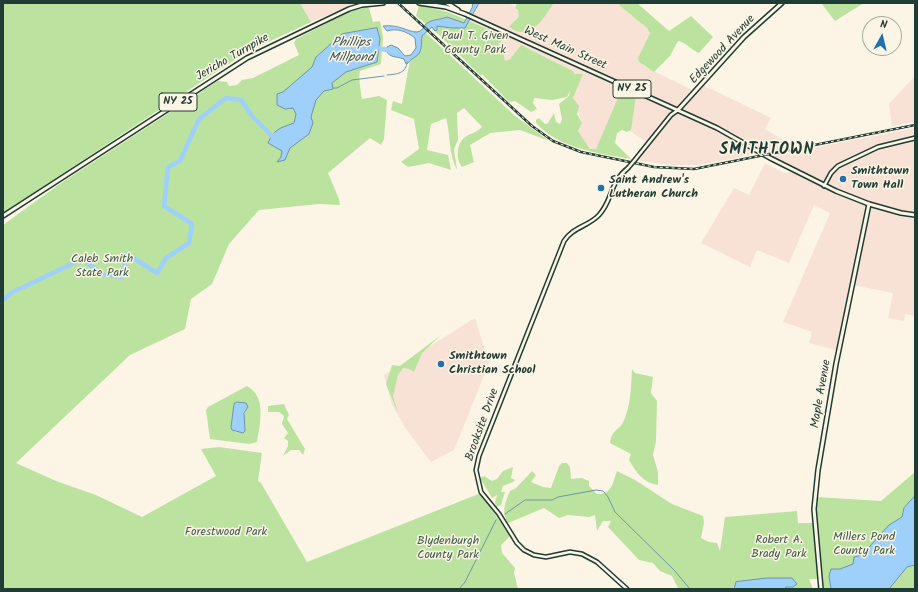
<!DOCTYPE html>
<style>
body{margin:0}
#map{position:relative;width:918px;height:592px;overflow:hidden;background:#fcf5e5;font-family:Kalam,sans-serif}
canvas{display:block}
.frame{position:absolute;inset:0;border:4px solid #1f3d34;pointer-events:none}
.north{position:absolute;left:862px;top:16px;width:40px;height:40px;box-sizing:border-box;background:#fcf5e5;border:1px solid #a4ab9e;border-radius:50%;rotate:8deg;font-size:11px;font-weight:700;line-height:16px;text-align:center;color:#1f3d34}
.north::after{content:'';display:block;margin:auto;width:14px;height:18px;background:#1f6fb2;clip-path:polygon(50% 0,100% 100%,50% 72%,0 100%)}
</style>
<div id="map">
<canvas width="918" height="592"></canvas>
<div class="frame"></div>
<div class="north">N</div>
</div>
<script>
const context = document.querySelector('canvas').getContext('2d');
context.lineJoin = 'round';
function paint(path, color) { context.fillStyle = color; context.fill(path, 'evenodd'); }
function stroke(path, color, width, dash) { context.strokeStyle = color; context.lineWidth = width; context.lineCap = dash ? 'butt' : 'round'; context.setLineDash(dash || []); context.stroke(path); }
function drawText(font, color, halo, rows, align = 'center') {
  context.font = font + ' Kalam,sans-serif'; context.lineWidth = 3; context.setLineDash([]); context.textBaseline = 'middle'; context.strokeStyle = halo; context.fillStyle = color; for (const [text, x, y, turn = 0] of rows) {
    context.save(); context.translate(x, y); context.rotate((+turn || 0) * Math.PI / 180); context.textAlign = isNaN(turn) ? turn : align; if (halo) context.strokeText(text, 0, 0); context.fillText(text, 0, 0); context.restore();
  }
}
paint(new Path2D(`
 M300,3H357L311,22Z
 M479,3H509L515,7L519,13V16L514,20L535,28L554,3H619V5L647,28L650,33L638,58L645,67L697,92L703,85L771,118L765,129L787,142L782,149L699,165H669L635,160L647,143L630,131L636,96L607,127L596,149H590L578,131L582,123L573,98L575,74L573,71L521,45L510,59L505,61L503,54L495,51L504,36L470,21Z
 M915,76V122L892,126L889,104Z
 M915,128V316L905,314L904,321L888,318L893,293L853,285L839,351L809,343L812,332L783,322L830,213L814,205L789,263L757,250L750,267L701,243L734,188L749,195L765,163L784,173H788L792,170L766,157Z
 M475,318L486,354L492,356L454,450L431,462L406,429L392,405L384,375Z`), '#f8e2d5');
paint(new Path2D(`
 M3,3H300L311,22L245,53L3,213Z
 M517,3H554C543,18 531,43 509,27L519,16L518,10L515,8Z
 M619,3H637L669,31L691,16L713,37L699,53C691,50 686,42 678,41L670,56L654,72L639,62L638,58L650,33L647,28L619,5Z
 M821,3H864L835,21Z
 M419,5L448,12L504,36L495,51L503,52L505,61L510,59L521,45L573,71L575,74H583L573,98L579,106L577,114L582,123L578,131L590,149H596L621,91L636,96L631,130L627,132L622,130L617,133L615,143L631,159C600,154 558,148 536,123V120L539,118L545,124L548,123L554,113L556,122L560,124L562,119L559,104L569,96L570,91L567,97L552,100L534,98L533,103L537,109L531,112L515,101L509,102L482,74L481,76L435,31L416,16Z
 M367,7L369,8L373,22L380,21L383,37L381,64L360,71C358,77 361,92 362,99L379,96L387,100L384,139L381,145L370,138L328,173L339,199L340,205L319,204L259,210L229,244L212,284L191,299L185,329L130,355L16,463L56,481L96,495L142,517L216,476L201,449L219,447L262,453L258,481L261,483L307,562L481,493L510,536L501,545L502,553L515,568L514,573L518,589H3V225L61,183L218,81L227,82L229,86L237,85L242,80L253,78L299,55L294,43L296,39L353,10Z
 M426,33L515,116L549,141L520,130L490,133L470,145L474,162L462,167C456,159 456,144 465,137C471,133 476,133 482,127L464,108L457,113L458,140L454,149L457,170C448,153 451,137 446,118L431,124L427,150L448,155L451,170L429,163L408,167L401,162L419,149L414,119L391,110L393,101L402,104L410,60C422,54 421,48 422,36Z
 M441,335L422,353L414,372L410,369L403,368L398,375L393,396L398,413L386,384L392,365L400,366Z
 M632,369L635,373L653,377L651,393L657,401L656,441L653,455L658,472V485C643,483 636,472 629,460L631,454L610,443C612,428 620,431 624,420C631,404 631,386 632,369Z
 M247,386C267,397 260,423 257,442L249,444L210,439L206,410L208,407ZM241,403L246,409L243,421L245,427L236,432L231,427L234,408Z
 M284,404L289,415L287,419L305,449L303,455L299,450H291L283,456L288,446V441L284,438L288,433L282,424L284,416L279,412H268V406Z
 M562,463H567L570,467L571,479L582,478L589,481V486L597,494C612,495 613,482 617,471L635,480L672,504L703,516L704,522L701,538L709,542L717,543L720,551L725,517L797,511L798,523H814L818,579H809L813,589H756L733,587L734,589H675L678,588L672,576L660,571L653,563L639,560L608,527L611,521H603L597,531L595,515L589,517L568,515L559,518L544,508L508,523C501,513 505,502 510,491L516,488L532,471L536,475L531,482L543,487L551,488L559,466Z
 M513,467L511,478L515,480L513,482L503,486L501,492H505L501,505L497,507L495,503L497,495L492,498L480,478L484,476L492,481L497,479L503,471Z
 M915,472V589H823L816,509L817,497L881,501Z`), '#bbe39f');
const water = new Path2D(`
 M473,3H479L465,28H452L437,26V30L435,31L432,27L422,36C421,43 423,53 415,57C412,59 410,60 408,63L406,64L404,59C396,56 385,58 387,47L391,45L398,48L405,56L411,55L416,48L415,38C406,31 397,28 387,31L383,26C399,24 408,32 417,32C423,31 423,27 426,24C432,19 440,20 447,17L464,23L472,8Z
 M377,28L380,39L377,62L346,72L332,83L333,89L324,91L316,100L311,117L313,123L309,134L290,148L285,160L277,162L281,157L282,151L268,143C274,129 280,128 294,123L296,114L293,108L285,109L277,105V94L283,92L312,67L316,57L342,34Z
 M237,402L246,403L248,407L244,413L245,431L243,433L232,430L231,427L234,404Z
 M915,496V565L907,567L889,589H831L829,576L831,569H840L853,564L854,557L862,555L889,525L902,517L904,508Z
 M767,578H792L797,584L793,587H786L784,589H734L736,582Z`);
paint(water, '#9fcffb');
stroke(water, '#6c95ab', 1);
stroke(new Path2D(`
 M387,75C397,74 406,74 407,62
 M333,88H337L352,80L384,76
 M505,514L525,500H552L558,497L596,490L603,491L608,497L615,512L674,570L690,589
 M459,589L465,582L496,520`), '#6c95ab', 1);
stroke(new Path2D(`
 M373,49L378,48L391,51
 M3,300L11,293L82,259L102,274L122,277L127,254L157,273L166,258L189,243L192,224L164,206L168,167L180,161L199,119L226,98L241,100L252,116L272,136L275,135`), '#9fcffb', 4.5);
const tertiary = new Path2D(`
 M634,161L671,115L678,110
 M824,186L831,173L838,166L878,147L915,138
 M627,589L597,562L582,554L570,552L546,557L534,555L524,550L517,543L499,514L481,492L476,470L479,456L564,241C573,227 589,226 599,215C613,200 609,183 628,168`);
const secondary = new Path2D(`
 M678,110L744,37L782,3
 M821,589L814,509L818,470L836,364L869,204`);
const primary = new Path2D(`
 M419,3L446,7L465,14L717,128L770,158L836,191L869,204L901,213L915,215
 M447,3L458,10
 M3,216L247,58L349,9L362,5L383,3`);
stroke(tertiary, '#1f3d34', 5.5);
stroke(secondary, '#1f3d34', 6);
stroke(primary, '#1f3d34', 6);
stroke(tertiary, '#fcf5e5', 2.5);
stroke(secondary, '#fcf5e5', 3);
stroke(primary, '#fcf5e5', 3);
const rail = new Path2D(`
 M398,3L532,126L553,141L581,152L654,167L694,169L915,125`);
stroke(rail, '#1f3d34', 2.5);
stroke(rail, '#fcf5e5', 1, [3]);
const tertiaryBridge = new Path2D(`
 M628,168L634,161`);
stroke(tertiaryBridge, '#1f3d34', 5.5, []);
stroke(tertiaryBridge, '#fcf5e5', 2.5);
for (const [x, y, r, color] of [
 [843,179,4,"#1f6fb2"],
 [601,188,4,"#1f6fb2"],
 [441,364,4,"#1f6fb2"]
]) { const dot = new Path2D(); dot.arc(x, y, r, 0, 2 * Math.PI); context.fillStyle = color; context.fill(dot); stroke(dot, '#fcf5e5', 1.5); }
for (const [x, y, w] of [
 [632,89,38],
 [178,102,38]
]) { const box = new Path2D(); box.roundRect(x - w / 2, y - 9, w, 18, 3); context.fillStyle = '#fcf5e5'; context.fill(box); stroke(box, '#1f3d34', 1); }
drawText('bold 11px', '#1f3d34', null, [
 ["NY 25",632,89],
 ["NY 25",178,102]
]);
drawText('12px', '#3e5e49', '#fcf5e5', [
 ["Paul T. Given",475,37],
 ["County Park",475,51],
 ["Caleb Smith",102,260],
 ["State Park",102,274],
 ["Forestwood Park",226,533],
 ["Millers Pond",864,538],
 ["County Park",864,552],
 ["Robert A.",779,541],
 ["Brady Park",779,555],
 ["Blydenburgh",448,542],
 ["County Park",448,556]
]);
drawText('12px', '#1f3d34', '#fcf5e5', [
 ["West Main Street",565,49,24],
 ["Edgewood Avenue",723,50,-47],
 ["Jericho Turnpike",233,58,-30],
 ["Maple Avenue",822,394,-80],
 ["Brooksite Drive",483,425,-70]
]);
drawText('bold 12px', '#1f3d34', '#fcf5e5', [
 ["Smithtown",851,172],
 ["Town Hall",851,186],
 ["Saint Andrew's",609,181],
 ["Lutheran Church",609,195],
 ["Smithtown",449,357],
 ["Christian School",449,371]
], 'left');
drawText('italic 13px', '#395a5c', '#fcf5e5', [
 ["Phillips",351,44],
 ["Millpond",351,59]
]);
context.letterSpacing = '1px';
drawText('bold 16px', '#1f3d34', '#fcf5e5', [
 ["SMITHTOWN",767,151]
]);
context.letterSpacing = '0px';
</script>
